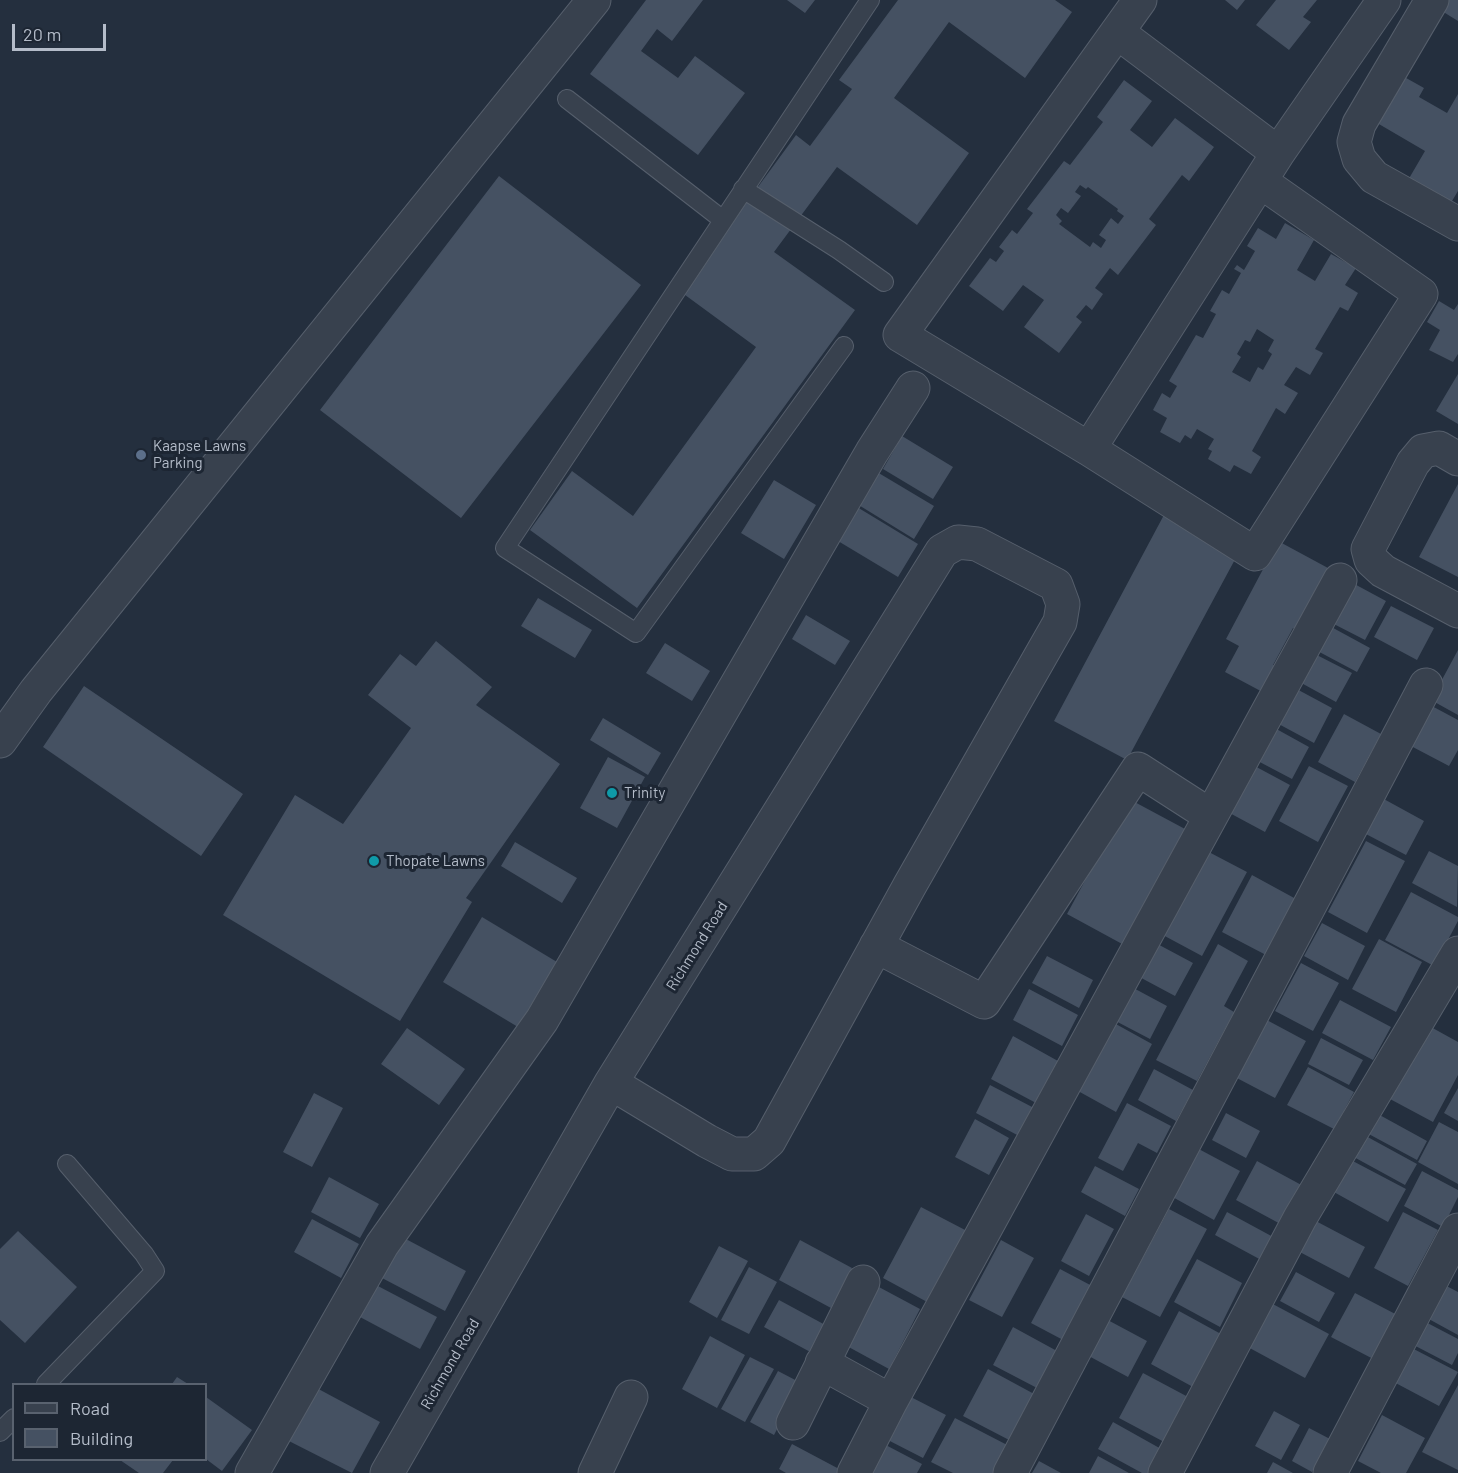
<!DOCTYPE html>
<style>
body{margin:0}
#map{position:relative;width:1458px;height:1473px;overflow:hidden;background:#242f3e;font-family:Barlow,sans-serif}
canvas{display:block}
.legend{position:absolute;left:12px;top:1383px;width:195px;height:78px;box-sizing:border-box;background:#1d2633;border:2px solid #59626f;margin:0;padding:8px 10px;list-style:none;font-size:18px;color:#b4bcc9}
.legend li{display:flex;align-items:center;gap:12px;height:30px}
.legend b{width:30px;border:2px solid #59626f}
.scale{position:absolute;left:12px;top:24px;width:94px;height:27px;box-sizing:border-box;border:3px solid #b4bcc9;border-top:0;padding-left:8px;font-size:18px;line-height:21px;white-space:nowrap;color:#b4bcc9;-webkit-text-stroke:4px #1d2633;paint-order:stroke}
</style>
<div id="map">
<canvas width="1458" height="1473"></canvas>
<ul class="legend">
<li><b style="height:8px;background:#38414e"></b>Road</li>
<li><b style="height:16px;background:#455162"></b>Building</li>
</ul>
<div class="scale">20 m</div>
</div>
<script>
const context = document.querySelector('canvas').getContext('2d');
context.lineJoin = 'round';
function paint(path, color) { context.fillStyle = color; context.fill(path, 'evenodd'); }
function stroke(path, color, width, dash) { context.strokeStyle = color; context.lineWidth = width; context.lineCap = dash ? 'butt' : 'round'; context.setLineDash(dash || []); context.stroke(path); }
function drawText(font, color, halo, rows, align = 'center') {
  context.font = font + ' Barlow,sans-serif'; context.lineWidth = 6; context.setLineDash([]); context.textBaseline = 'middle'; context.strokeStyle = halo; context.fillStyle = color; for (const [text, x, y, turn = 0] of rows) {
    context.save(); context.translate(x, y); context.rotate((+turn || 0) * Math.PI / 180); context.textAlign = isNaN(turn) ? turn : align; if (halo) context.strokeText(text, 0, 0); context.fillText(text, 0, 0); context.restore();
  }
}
paint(new Path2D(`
 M646,0H703L672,41L657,29L641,51L678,78L695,56L745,93L698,155L590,74Z
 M787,0H815L805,13Z
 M898,0H1055L1072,12L1025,78L949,22L894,98L969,153L917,225L837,167L774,252L855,310L637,608L530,530L572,471L633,516L756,347L681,292L796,135L810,146L852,89L839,80Z
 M1225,0H1245L1237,10Z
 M1276,0H1317L1303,17L1311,22L1289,50L1256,25Z
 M1442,0H1458V21L1437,8Z
 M1399,74L1424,88L1419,97L1447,113L1458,94V191L1446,211L1404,187L1425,151L1372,120Z
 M1124,80L1152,101L1130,130L1152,147L1175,118L1214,147L1189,181L1182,175L1149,219L1156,225L1118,275L1110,268L1095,288L1103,294L1092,310L1086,305L1076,317L1082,322L1059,353L1024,327L1044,300L1023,285L1003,311L969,286L990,258L996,262L1004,251L999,247L1012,230L1017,234L1033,213L1027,209L1064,161L1070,165L1103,122L1097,117ZM1080,185L1086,189L1088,187L1118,209L1117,211L1124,216L1118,224L1111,218L1099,235L1106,240L1101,248L1093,242L1090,247L1059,224L1062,221L1056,215L1061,208L1068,213L1081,196L1075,192Z
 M499,176L641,285L461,518L320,410Z
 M1285,223L1314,240L1297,270L1315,281L1331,254L1356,268L1345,285L1358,293L1348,311L1340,307L1315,349L1323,353L1310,375L1296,367L1284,385L1298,393L1285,414L1276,408L1252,451L1261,457L1251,474L1234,465L1230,472L1208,459L1212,451L1208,449L1214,439L1197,429L1191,439L1185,435L1180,443L1160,432L1167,418L1153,410L1162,393L1170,398L1177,386L1169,381L1196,335L1203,338L1216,314L1210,311L1222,290L1229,294L1241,273L1234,269L1237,265L1244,270L1255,251L1247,246L1258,228L1276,239ZM1257,329L1274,340L1268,351L1272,354L1263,370L1258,367L1250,382L1232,372L1241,357L1237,354L1245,340L1250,342Z
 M1439,301L1454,310L1458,304V354L1453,362L1429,350L1440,330L1427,322Z
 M1458,374V424L1436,411Z
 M902,436L953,467L933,499L883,469Z
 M877,472L934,506L914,539L857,504Z
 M774,480L816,505L784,559L741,533Z
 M1458,484V577L1419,557Z
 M857,507L918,544L898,577L838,541Z
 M1165,513L1239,552L1127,760L1054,721Z
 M1278,541L1328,568L1309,603L1302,632L1293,628L1273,665L1283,671L1270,696L1225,672L1239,646L1226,639Z
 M1347,580L1386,601L1365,640L1326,620Z
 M538,598L592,630L575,658L521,626Z
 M1391,606L1434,628L1417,660L1374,637Z
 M806,615L850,641L835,665L792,639Z
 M1324,623L1370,648L1357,672L1310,647Z
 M436,641L492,687L476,705L560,764L466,898L472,902L400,1021L223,915L295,795L343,824L411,728L368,695L400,654L416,666Z
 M665,643L710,671L692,701L646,673Z
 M1458,650V715L1431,700Z
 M1309,651L1352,673L1336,702L1294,679Z
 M84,686L243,794L201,856L43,747Z
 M1291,686L1332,708L1314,743L1273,721Z
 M1430,705L1458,720V750L1449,766L1409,745Z
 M1344,714L1381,734L1355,782L1318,762Z
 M603,718L661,753L648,775L590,740Z
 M1271,726L1309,747L1292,779L1254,759Z
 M608,757L645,777L617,828L580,808Z
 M1249,763L1290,785L1265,832L1224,810Z
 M1309,766L1348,786L1318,842L1279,821Z
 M1382,798L1424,821L1406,855L1364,833Z
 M1129,799L1185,829L1124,945L1067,914Z
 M1366,841L1405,861L1367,933L1328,912Z
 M515,842L577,878L562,903L501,866Z
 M1205,850L1247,872L1202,956L1161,934Z
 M1429,851L1458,866L1457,907L1412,883Z
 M1252,875L1296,899L1266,955L1222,932Z
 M1411,892L1458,917V921L1434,966L1385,940Z
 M482,917L557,962L518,1027L443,982Z
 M1322,923L1365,946L1348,980L1304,956Z
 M1379,939L1422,962L1396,1012L1352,989Z
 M1150,940L1193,963L1175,996L1132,973Z
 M1218,944L1248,961L1224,1006L1234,1012L1197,1081L1156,1060Z
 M1047,956L1093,980L1079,1008L1032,983Z
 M1301,963L1339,983L1313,1031L1275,1011Z
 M1126,984L1167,1006L1150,1039L1108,1017Z
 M1029,989L1078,1015L1062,1046L1013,1020Z
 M1340,1000L1391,1027L1373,1060L1322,1033Z
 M1263,1018L1306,1041L1275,1098L1233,1076Z
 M1114,1023L1152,1044L1116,1112L1078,1091Z
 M1429,1026L1458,1042V1075L1433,1122L1390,1099Z
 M407,1028L465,1069L439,1105L381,1064Z
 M1013,1036L1058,1061L1036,1103L991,1079Z
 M1321,1038L1363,1060L1349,1085L1308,1064Z
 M1308,1067L1354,1092L1334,1129L1287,1105Z
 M1154,1069L1193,1090L1176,1121L1138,1100Z
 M990,1085L1034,1108L1019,1136L976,1113Z
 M1458,1088V1121L1444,1113Z
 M314,1093L343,1108L312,1167L283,1152Z
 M1127,1103L1171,1126L1157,1153L1138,1143L1123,1171L1098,1158Z
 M1226,1113L1260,1131L1246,1158L1212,1140Z
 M1376,1113L1427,1141L1417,1160L1365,1132Z
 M975,1119L1009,1138L989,1175L955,1157Z
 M1439,1122L1458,1132V1184L1418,1162Z
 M1364,1135L1417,1164L1405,1185L1352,1156Z
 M1195,1147L1240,1171L1214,1220L1169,1195Z
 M1349,1159L1406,1189L1388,1222L1332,1191Z
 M1257,1161L1307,1188L1286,1227L1236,1200Z
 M1095,1166L1139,1189L1125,1216L1081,1192Z
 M1422,1171L1458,1190V1197L1443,1227L1404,1206Z
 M329,1177L379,1204L360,1238L311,1212Z
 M921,1207L967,1231L929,1303L883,1278Z
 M1169,1209L1207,1229L1160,1317L1122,1297Z
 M1227,1212L1275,1238L1263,1261L1215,1235Z
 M1403,1212L1438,1230L1408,1286L1374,1268Z
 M1086,1214L1114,1229L1089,1276L1061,1261Z
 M312,1219L359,1244L341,1278L294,1252Z
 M1312,1219L1365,1247L1349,1278L1296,1250Z
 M18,1231L77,1287L25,1343L0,1320V1249Z
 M404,1238L466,1271L445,1311L382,1278Z
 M800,1240L852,1268L831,1308L779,1280Z
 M1001,1240L1034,1258L1002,1317L969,1300Z
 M719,1246L748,1261L717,1318L689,1302Z
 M1197,1259L1242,1283L1220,1327L1174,1302Z
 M749,1267L777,1282L749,1334L721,1320Z
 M1060,1269L1094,1287L1065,1341L1031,1323Z
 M1296,1272L1335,1293L1319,1322L1280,1301Z
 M1433,1279L1458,1292V1335L1416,1312Z
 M376,1285L437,1317L420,1349L360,1317Z
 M877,1286L920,1309L889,1369L845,1345Z
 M1355,1293L1403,1318L1379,1362L1331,1337Z
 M779,1300L829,1327L814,1354L764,1327Z
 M1269,1302L1329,1334L1305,1378L1246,1346Z
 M1179,1311L1221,1334L1193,1387L1151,1364Z
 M1416,1317L1458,1339V1353L1452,1365L1404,1340Z
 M1104,1318L1147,1341L1128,1377L1085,1354Z
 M1013,1327L1057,1351L1037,1388L993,1365Z
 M710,1336L745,1355L717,1408L682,1389Z
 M1408,1346L1458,1372L1439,1406L1390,1380Z
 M750,1357L774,1369L745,1422L721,1409Z
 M988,1369L1036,1395L1011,1441L963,1416Z
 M778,1371L801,1383L774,1435L750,1422Z
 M1143,1373L1190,1398L1166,1443L1119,1418Z
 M177,1377L188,1384H172Z
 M311,1385L380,1422L352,1473L283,1438Z
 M1458,1385V1470L1422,1452Z
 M905,1394L946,1415L923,1458L882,1437Z
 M206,1397L252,1430L222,1471L206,1459Z
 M1274,1411L1300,1425L1281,1460L1255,1446Z
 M1382,1415L1425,1438L1406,1473H1381L1358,1461Z
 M955,1418L1013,1448L1000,1473H953L931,1462Z
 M1113,1422L1163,1450L1151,1473H1142L1098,1449Z
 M1309,1428L1330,1439L1312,1472L1292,1461Z
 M880,1442L922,1464L917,1473H864Z
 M792,1444L841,1470L840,1473H786L779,1469Z
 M1098,1456L1129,1473H1089Z
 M120,1460H173L163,1473H139Z
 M1039,1461L1061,1473H1032Z
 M1273,1462L1293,1473H1267Z`), '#455162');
const service = new Path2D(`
 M567,99L723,220
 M743,189L839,250L884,282
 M844,346L636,633L505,548L870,0
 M46,1384L155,1271L144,1254L67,1164
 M0,1432L14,1418`);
const minor = new Path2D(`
 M1140,0L900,335L1089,449L1278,153L1384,0
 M1432,0L1359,124L1354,142L1359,159L1374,177L1458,224
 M1117,32L1278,153
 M1089,449L1255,554L1421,294L1260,181
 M1458,459L1439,448L1423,451L1413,463L1368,549L1371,560L1383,571L1458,611
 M0,741L36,691L594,0
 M876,946L984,1002L1138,769L1211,816
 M822,1363L891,1401
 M793,1423L863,1282
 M252,1473L382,1245L542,1020L872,452L913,388
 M387,1473L611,1083L942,551L958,542L977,544L1056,585L1063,604L1060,622L910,885L769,1141L754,1154H732L707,1141L611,1083
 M595,1473L631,1397
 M854,1473L891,1401L1340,580
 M1010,1473L1426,685
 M1165,1473L1300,1218L1458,953
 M1330,1473L1458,1230`);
stroke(service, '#565f6c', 20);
stroke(minor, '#565f6c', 35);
stroke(service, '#38414e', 18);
stroke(minor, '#38414e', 33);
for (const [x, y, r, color] of [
 [141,455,6,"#5c6f8a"],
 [612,793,6,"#0f9aa8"],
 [374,861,6,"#0f9aa8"]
]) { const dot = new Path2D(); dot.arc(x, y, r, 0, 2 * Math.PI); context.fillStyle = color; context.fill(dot); stroke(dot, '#1d2633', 2); }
drawText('15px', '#b4bcc9', '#1d2633', [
 ["Kaapse Lawns",153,446],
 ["Parking",153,463],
 ["Trinity",624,793],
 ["Thopate Lawns",386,861]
], 'left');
drawText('15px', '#b4bcc9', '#1d2633', [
 ["Richmond Road",697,946,-58],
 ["Richmond Road",450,1364,-60]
]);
</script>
